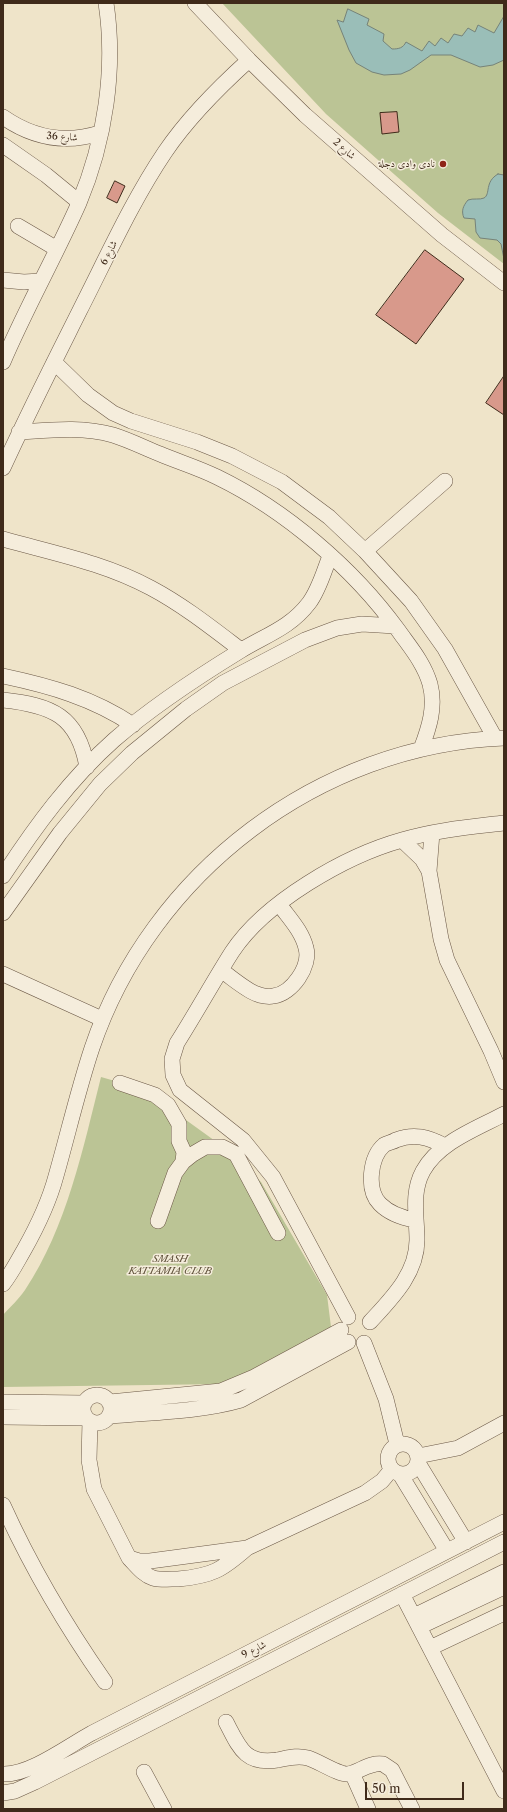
<!DOCTYPE html>
<meta charset="utf-8">
<style>
body{margin:0}
#map{position:relative;width:507px;height:1812px;overflow:hidden;background:#efe4c9;font-family:"Libre Caslon Text",serif}
canvas{display:block}
.frame{position:absolute;inset:0;border:4px solid #3f2a1a;pointer-events:none}
.scale{position:absolute;left:365px;top:1782px;width:99px;height:18px;box-sizing:border-box;border:2px solid #3f2a1a;border-top:0;padding-left:5px;font-size:12px;line-height:14px;white-space:nowrap;color:#3f2a1a;-webkit-text-stroke:3px #f5eddc;paint-order:stroke}
</style>
<div id="map">
<canvas width="507" height="1812"></canvas>
<div class="frame"></div>
<div class="scale">50 m</div>
</div>
<script>
const context = document.querySelector('canvas').getContext('2d');
context.lineJoin = 'round';
function paint(path, color) { context.fillStyle = color; context.fill(path, 'evenodd'); }
function stroke(path, color, width, dash) { context.strokeStyle = color; context.lineWidth = width; context.lineCap = dash ? 'butt' : 'round'; context.setLineDash(dash || []); context.stroke(path); }
function drawText(font, color, halo, rows, align = 'center') {
  context.font = font + ' "Libre Caslon Text",Amiri,serif'; context.lineWidth = 3; context.setLineDash([]); context.textBaseline = 'middle'; context.strokeStyle = halo; context.fillStyle = color; for (const [text, x, y, turn = 0] of rows) {
    context.save(); context.translate(x, y); context.rotate((+turn || 0) * Math.PI / 180); context.textAlign = isNaN(turn) ? turn : align; if (halo) context.strokeText(text, 0, 0); context.fillText(text, 0, 0); context.restore();
  }
}
paint(new Path2D(`
 M222,3H504V264L438,213L326,114Z
 M101,1077L167,1096L176,1110L186,1120L229,1151L261,1182L327,1295L331,1327L225,1384L3,1387V1315C10,1307 19,1299 25,1290C67,1227 83,1148 101,1077Z`), '#bbc495');
const water = new Path2D(`
 M348,9L369,19L367,25L384,34L383,41L392,49C399,49 403,48 406,42L422,51L429,41L435,46L441,38L448,43L454,34L462,36L468,28L475,32L478,25L494,33L504,16V60L493,65L480,67L451,55H431L410,70L401,74L384,75L372,72L356,63L349,50L337,20L343,22Z
 M498,174L504,175V259L501,244L497,240L480,238L476,232L475,219L464,218C461,211 463,206 468,200C473,198 480,200 484,198C491,194 484,182 498,174Z`);
paint(water, '#9abeb8');
stroke(water, '#768379', 1);
const building = new Path2D(`
 M397,112L399,132L382,134L380,113Z
 M115,181L125,186L117,203L107,198Z
 M425,250L464,279L416,344L376,315Z
 M504,376V415L486,403Z`);
paint(building, '#d8998b');
stroke(building, '#3f2a1a', 1);
const minor = new Path2D(`
 M195,3L249,60L305,115L442,235L504,283
 M3,117C33,138 65,144 100,133
 M3,145L46,175L79,202
 M18,226L57,249
 M3,280L24,282L41,281
 M3,362C26,308 55,257 79,203C105,141 116,69 106,3
 M54,362L88,395L113,413L131,421L197,442L232,456L282,482L329,517L365,551L411,601L445,649L495,738
 M19,432C50,430 82,426 113,435C129,440 145,448 160,454C179,462 199,468 217,477C285,510 353,568 398,630C410,647 424,663 430,684C436,707 429,728 421,749
 M3,468C27,415 54,362 80,310C107,257 132,201 165,152C188,118 218,88 249,60
 M3,539C53,553 105,563 151,588C183,605 212,628 241,650
 M365,551L445,481
 M3,676C50,686 93,698 133,725
 M3,700C52,705 78,716 87,767
 M432,833L429,871L441,939L447,960L491,1051L504,1082
 M402,840L422,859L429,871
 M3,876C35,827 70,779 114,740C153,706 196,678 240,651C266,635 290,628 309,603C319,590 324,571 330,556
 M3,913L60,833L100,784L132,753L186,709L223,683L305,640L337,628L362,624L395,626
 M222,971C231,977 247,991 257,994C261,996 269,997 273,996C292,994 311,966 306,948C302,931 289,918 279,904
 M3,974L102,1019
 M120,1083L155,1095L168,1105L179,1124V1141L184,1152L183,1162
 M415,1220C403,1218 389,1213 380,1204C366,1190 370,1157 384,1145C387,1143 393,1142 396,1140C414,1133 428,1137 445,1146
 M158,1221L175,1173L183,1162L193,1154L205,1147H222L236,1154L278,1233
 M3,1284C11,1274 17,1262 24,1250C37,1227 49,1202 56,1176C68,1134 78,1090 92,1048C151,873 319,745 504,738
 M348,1317L273,1177L243,1140L180,1090L173,1075L172,1059L177,1043C196,1013 213,982 232,952C265,902 345,856 402,840C435,830 470,827 504,823
 M370,1322C391,1299 417,1274 417,1240C417,1217 411,1193 423,1171C439,1142 476,1129 504,1114
 M364,1343L386,1399L397,1444
 M83 1409a14 14 0 1 1 28 0a14 14 0 1 1-28 0Z
 M3,1402L84,1403
 M110,1402L221,1391L252,1378L341,1330
 M110,1416C153,1412 199,1412 241,1400L348,1342
 M3,1417L86,1418
 M90,1421L89,1460L94,1489L129,1558L139,1561H150L247,1548L365,1493L382,1481L392,1469
 M388 1459a15 15 0 1 1 30 0a15 15 0 1 1-30 0Z
 M418,1456L458,1448L504,1423
 M418,1463L466,1542
 M400,1474L447,1551
 M3,1505C31,1567 66,1626 105,1682
 M129,1558C136,1565 143,1575 153,1578C160,1580 170,1579 178,1579C212,1576 222,1570 247,1548
 M402,1594L504,1791
 M414,1616L504,1572
 M419,1627L504,1587
 M430,1648L504,1613
 M226,1722C239,1747 245,1765 277,1760C288,1758 297,1755 308,1758C318,1761 339,1775 348,1774C360,1772 369,1762 383,1764L392,1770L412,1809
 M144,1772L164,1809
 M352,1773L368,1809
 M3,1774C30,1775 68,1746 92,1733L504,1522
 M3,1793L15,1791L35,1782L504,1542`);
stroke(minor, '#6b5846', 16);
stroke(minor, '#f5eddc', 15);
for (const [x, y, r, color] of [
 [443,164,4,"#8f2418"]
]) { const dot = new Path2D(); dot.arc(x, y, r, 0, 2 * Math.PI); context.fillStyle = color; context.fill(dot); stroke(dot, '#f5eddc', 1.5); }
drawText('10px', '#3f2a1a', '#f5eddc', [
 ["شارع 36",62,137,3],
 ["شارع 2",344,149,41],
 ["شارع 6",109,253,-63],
 ["شارع 9",254,1650,-27]
]);
drawText('10px', '#3f2a1a', '#f5eddc', [
 ["نادى وادى دجلة",435,164]
], 'right');
drawText('italic 10px', '#5e5039', '#f5eddc', [
 ["SMASH",170,1259],
 ["KATTAMIA CLUB",170,1271]
]);
</script>
